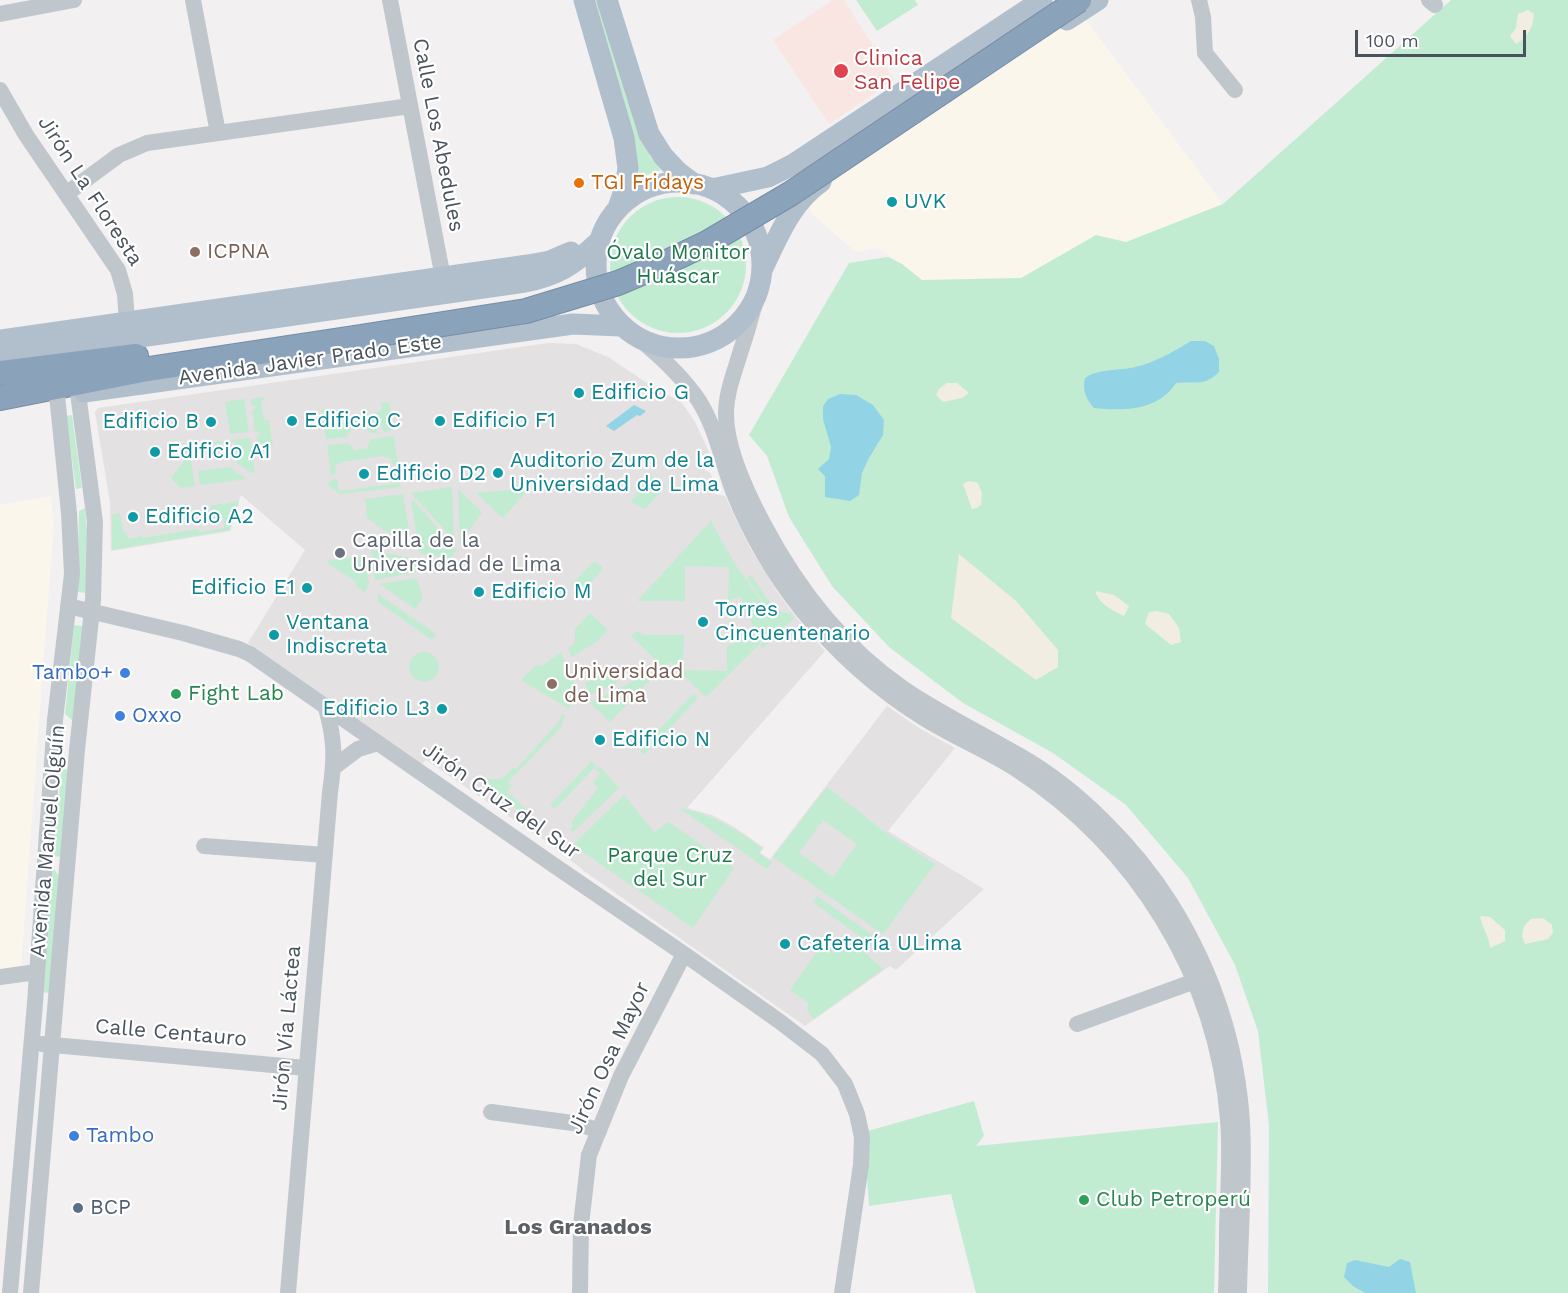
<!DOCTYPE html>
<meta charset="utf-8">
<style>
body{margin:0}
#map{position:relative;width:1568px;height:1293px;overflow:hidden;background:#f2f0f0;font-family:"Work Sans",sans-serif}
canvas{display:block}
.scale{position:absolute;left:1355px;top:30px;width:171px;height:27px;box-sizing:border-box;border:3px solid #49535c;border-top:0;padding-left:8px;font-size:18px;line-height:21px;white-space:nowrap;color:#49535c;-webkit-text-stroke:4px #fff;paint-order:stroke}
</style>
<div id="map">
<canvas width="1568" height="1293"></canvas>
<div class="scale">100 m</div>
</div>
<script>
const context = document.querySelector('canvas').getContext('2d');
context.lineJoin = 'round';
function paint(path, color) { context.fillStyle = color; context.fill(path, 'evenodd'); }
function stroke(path, color, width, dash) { context.strokeStyle = color; context.lineWidth = width; context.lineCap = dash ? 'butt' : 'round'; context.setLineDash(dash || []); context.stroke(path); }
function drawText(font, color, halo, rows, align = 'center') {
  context.font = font + ' "Work Sans",sans-serif'; context.lineWidth = 4.5; context.setLineDash([]); context.textBaseline = 'middle'; context.strokeStyle = halo; context.fillStyle = color; for (const [text, x, y, turn = 0] of rows) {
    context.save(); context.translate(x, y); context.rotate((+turn || 0) * Math.PI / 180); context.textAlign = isNaN(turn) ? turn : align; if (halo) context.strokeText(text, 0, 0); context.fillText(text, 0, 0); context.restore();
  }
}
paint(new Path2D(`
 M1082,15L1223,204L1126,242L1096,236L1021,278L922,280L902,264L877,248L856,252L812,214L805,202L811,193Z
 M50,496L54,520L20,982L0,985V505Z`), '#fbf6eb');
paint(new Path2D(`
 M548,343L576,344L608,357L647,383L682,403L695,422L709,452L701,461L705,470L710,473L713,479L712,486L715,494L725,496L749,546L778,593L796,617L825,651L687,808L712,815L733,826L764,848L760,853L770,859L887,706L919,728L955,748L888,831L984,889L896,970L890,966L805,1026L584,871L557,849L426,760L422,764L248,643L305,550L241,495L230,531L111,551L110,502L95,412L98,408Z`), '#e3e1e1');
paint(new Path2D(`
 M833,0H844L894,80L829,124L773,40Z`), '#f9e5e2');
paint(new Path2D(`
 M589,0H603L650,157L661,170L635,179Z
 M856,0H915L918,5L877,31Z
 M1451,0H1568V1293H1268L1269,1126L1258,1031L1235,965L1188,878L1126,805L1053,753L963,703L889,647L832,586L789,517L767,456L749,435L849,263L888,257L902,264L922,280L1021,278L1096,235L1126,242L1223,204Z
 M610 265a68 68 0 1 1 136 0a68 68 0 1 1-136 0Z
 M264,397L265,400L261,401L264,420H269L273,446L258,448L256,437L261,433L255,431L252,411L257,407L251,404V399Z
 M244,399L249,432L230,434L225,402Z
 M389,402L393,430L384,432L380,424L377,426V433H371L363,427L351,428L347,437L326,439L322,409L326,408L328,417H333L334,419L377,413V411L382,410L381,403Z
 M72,415L82,488L76,489L66,416Z
 M394,436L398,464L392,465L391,458H385L384,456L341,462L340,464L335,465L336,474L331,475L327,445L348,443L355,450L367,448L371,439Z
 M250,438L255,472L251,473L237,463L234,442L209,445L207,443Z
 M188,442L195,486L181,488L171,478L184,461Z
 M229,467L247,479L200,485L198,471Z
 M393,473L395,477L400,476L401,487L341,494L329,487L328,482L337,478L339,491L394,484Z
 M649,475L666,486L645,509L631,502Z
 M452,487L454,536L452,538L411,493Z
 M530,488L503,518L476,493Z
 M458,489L482,512L460,544Z
 M403,494L411,544L408,547L367,518L365,499Z
 M239,501L230,530L112,550V515L120,513L123,531L126,532L128,539L142,536V538L198,529L200,532L224,528L223,517L212,519L210,506Z
 M411,501H414L457,550L450,559L419,553Z
 M85,508L87,529V593L77,592L79,511Z
 M711,521L735,564L779,626L747,578L751,575L775,610L791,614L794,618L763,648L760,646L772,632L706,697L670,662L664,668L631,636L637,631L644,635H684L683,670L727,671V646L756,633L740,596L728,601L729,567L685,566V601H637Z
 M371,550L412,558L416,564V572L375,580Z
 M365,556L369,584L365,593L357,587L355,581L327,563L328,560Z
 M594,561L603,568L590,584L591,586L582,595L571,585Z
 M417,578L423,598L415,609L380,584Z
 M378,594L436,634L432,640L378,602Z
 M590,613L608,630L596,642L572,657L568,648L575,643V629Z
 M74,625L84,626L74,722L65,714Z
 M409 667a15 15 0 1 1 30 0a15 15 0 1 1-30 0Z
 M561,652L577,691L569,709L521,680L537,665L542,666Z
 M602,668L618,682L591,695L585,684Z
 M643,676L650,680L610,722L590,703Z
 M693,694L698,698L644,755L640,750Z
 M562,714L565,716L561,727L508,782L512,786L507,791L527,810L524,814L496,795L483,777C496,782 505,779 513,768L516,769L558,723Z
 M592,761L597,769L600,767L619,788L573,832L570,830L573,825L571,822L598,788L593,782L601,773L594,768L555,809L550,805Z
 M62,764L68,772L61,857L53,856Z
 M827,787L885,832L935,864L883,934L773,857ZM823,820L857,844L833,877L799,853Z
 M624,795L654,832L669,822L734,868L693,928L573,845Z
 M679,808C712,814 736,829 762,848L759,853L772,863L767,869Z
 M53,867L58,875L59,885L50,993L40,992Z
 M817,896L884,943L870,944L813,902Z
 M821,946L863,951L883,969L814,1019L807,1010L809,1003L790,990Z
 M974,1101L984,1136L976,1146L1218,1122L1214,1293H976L951,1194L869,1206L864,1132Z`), '#c2ecd2');
paint(new Path2D(`
 M1528,10L1534,14C1533,28 1528,37 1516,44L1510,36L1516,28L1518,14Z
 M947,383H957L969,393L962,398L943,402L936,395L939,389Z
 M969,481L978,483L982,493L981,505L977,508L972,509L963,484Z
 M959,554L1016,601L1058,650V667L1036,680L951,618Z
 M1095,591L1114,595L1129,606L1124,616C1112,610 1099,604 1095,591Z
 M1157,611L1169,614L1179,628L1181,642L1171,645L1145,624L1149,612Z
 M1480,916L1490,917L1505,930V941L1490,948C1489,935 1482,928 1480,916Z
 M1543,918L1552,925L1553,933L1548,939L1525,944L1522,936L1524,926L1531,919Z`), '#f2ede2');
paint(new Path2D(`
 M1191,341H1205L1214,346L1219,359V372C1204,387 1195,381 1176,383C1158,411 1124,411 1094,408C1086,399 1082,390 1085,378C1099,368 1119,371 1135,367C1156,362 1173,352 1191,341Z
 M840,394L856,395L873,405L884,420L883,435L869,458L862,473L859,495L850,501L825,497V476L818,469L829,459L831,447L823,419V406L828,399Z
 M634,405L646,411L640,416L637,415L614,431L606,426Z
 M1400,1259L1410,1262L1416,1293H1365L1353,1286L1344,1277L1347,1263L1355,1260L1389,1267Z`), '#92d4e6');
const highway = new Path2D(`
 M0,373L136,356
 M0,398L142,370L354,338`);
stroke(highway, '#768da6', 26);
stroke(new Path2D(`
 M193,0L218,133
 M390,0L443,278
 M1199,0L1203,17L1205,53L1235,90
 M1429,0L1435,5
 M0,14L74,0
 M0,90L26,135L118,270L125,294L127,322
 M66,194L119,155L147,143L410,106
 M758,291C753,311 748,330 741,350C735,371 726,392 726,414C726,449 747,493 763,523C797,588 843,647 904,689C941,714 981,733 1020,756C1078,789 1136,848 1171,904C1212,970 1237,1045 1242,1122C1245,1179 1240,1236 1239,1293
 M637,337C659,355 683,377 699,401C716,428 722,461 733,491C750,533 774,575 802,610C836,652 876,688 922,717C952,736 986,750 1016,769C1136,847 1217,976 1228,1120C1231,1155 1228,1191 1227,1227C1227,1249 1227,1271 1226,1293
 M68,606L183,633L239,649L250,654L555,866L684,954L779,1021L822,1054L845,1084L857,1114L862,1137L861,1165L842,1293
 M334,767L358,749L378,743
 M204,846L325,855
 M0,977L37,972
 M1077,1024L1195,981
 M42,1044L306,1068
 M491,1112L580,1124L599,1131
 M10,1293L35,1003L55,720L72,574L69,513L57,395
 M31,1293L77,750L93,600L95,522L78,393
 M288,1293L330,792C335,758 335,741 326,708
 M580,1293L581,1225L589,1155L621,1076L684,954`), '#bfc7cd', 16);
stroke(new Path2D(`
 M584,0L624,138L628,168L625,188L618,208
 M607,0L649,134L663,156L678,172L694,184
 M1067,20L1098,0
 M596 265a83 83 0 1 1 166 0a83 83 0 1 1-166 0Z
 M712,189L768,177L792,165L1042,0
 M762,270C777,239 791,202 821,182
 M0,340L528,265L550,261L571,252
 M0,357L525,282C557,276 574,265 598,242
 M84,392L573,324L621,326`), '#b1bfcc', 21);
stroke(highway, '#8ba2bb', 24);
const highwayBridge = new Path2D(`
 M354,338L526,311L618,283L663,264L707,243L790,194L1079,0`);
stroke(highwayBridge, '#768da6', 26, []);
stroke(highwayBridge, '#8ba2bb', 24);
for (const [x, y, r, color] of [
 [841,71,8,"#e0444e"],
 [579,183,6,"#e8710a"],
 [892,202,6,"#0f9aa8"],
 [195,252,6,"#8d6e63"],
 [579,393,6,"#0f9aa8"],
 [292,421,6,"#0f9aa8"],
 [440,421,6,"#0f9aa8"],
 [211,422,6,"#0f9aa8"],
 [155,452,6,"#0f9aa8"],
 [498,473,6,"#0f9aa8"],
 [364,474,6,"#0f9aa8"],
 [133,517,6,"#0f9aa8"],
 [340,553,6,"#6b7280"],
 [307,588,6,"#0f9aa8"],
 [479,592,6,"#0f9aa8"],
 [703,622,6,"#0f9aa8"],
 [274,635,6,"#0f9aa8"],
 [125,673,6,"#3f7fe0"],
 [552,684,6,"#8d6e63"],
 [176,694,6,"#2e9e5b"],
 [442,709,6,"#0f9aa8"],
 [120,716,6,"#3f7fe0"],
 [600,740,6,"#0f9aa8"],
 [785,944,6,"#0f9aa8"],
 [74,1136,6,"#3f7fe0"],
 [1084,1200,6,"#2e9e5b"],
 [78,1208,6,"#5c6f8a"]
]) { const dot = new Path2D(); dot.arc(x, y, r, 0, 2 * Math.PI); context.fillStyle = color; context.fill(dot); stroke(dot, '#fff', 2); }
drawText('21px', '#be3a42', '#fff', [
 ["Clinica",854,59],
 ["San Felipe",854,83]
], 'left');
drawText('21px', '#49535c', '#fff', [
 ["Calle Los Abedules",438,135,79],
 ["Jirón La Floresta",90,191,57],
 ["Avenida Javier Prado Este",310,360,-8],
 ["Jirón Cruz del Sur",501,801,35],
 ["Avenida Manuel Olguín",48,841,-85],
 ["Jirón Vía Láctea",287,1028,-85],
 ["Calle Centauro",171,1033,5],
 ["Jirón Osa Mayor",609,1058,-65]
]);
drawText('21px', '#c56008', '#fff', [
 ["TGI Fridays",591,183]
], 'left');
drawText('21px', '#0d838f', '#fff', [
 ["UVK",904,202],
 ["Edificio G",591,393],
 ["Edificio C",304,421],
 ["Edificio F1",452,421],
 ["Edificio B",199,422,"right"],
 ["Edificio A1",167,452],
 ["Auditorio Zum de la",510,461],
 ["Universidad de Lima",510,485],
 ["Edificio D2",376,474],
 ["Edificio A2",145,517],
 ["Edificio E1",295,588,"right"],
 ["Edificio M",491,592],
 ["Torres",715,610],
 ["Cincuentenario",715,634],
 ["Ventana",286,623],
 ["Indiscreta",286,647],
 ["Edificio L3",430,709,"right"],
 ["Edificio N",612,740],
 ["Cafetería ULima",797,944]
], 'left');
drawText('21px', '#785e54', '#fff', [
 ["ICPNA",207,252],
 ["Universidad",564,672],
 ["de Lima",564,696]
], 'left');
drawText('21px', '#1e794c', '#fff', [
 ["Óvalo Monitor",678,253],
 ["Huáscar",678,277],
 ["Parque Cruz",670,856],
 ["del Sur",670,880]
]);
drawText('21px', '#5b616d', '#fff', [
 ["Capilla de la",352,541],
 ["Universidad de Lima",352,565]
], 'left');
drawText('21px', '#366cbe', '#fff', [
 ["Tambo+",113,673,"right"],
 ["Oxxo",132,716],
 ["Tambo",86,1136]
], 'left');
drawText('21px', '#27864d', '#fff', [
 ["Fight Lab",188,694],
 ["Club Petroperú",1096,1200]
], 'left');
drawText('21px', '#4e5e75', '#fff', [
 ["BCP",90,1208]
], 'left');
drawText('bold 22px', '#5d6064', '#fff', [
 ["Los Granados",578,1228]
]);
</script>
